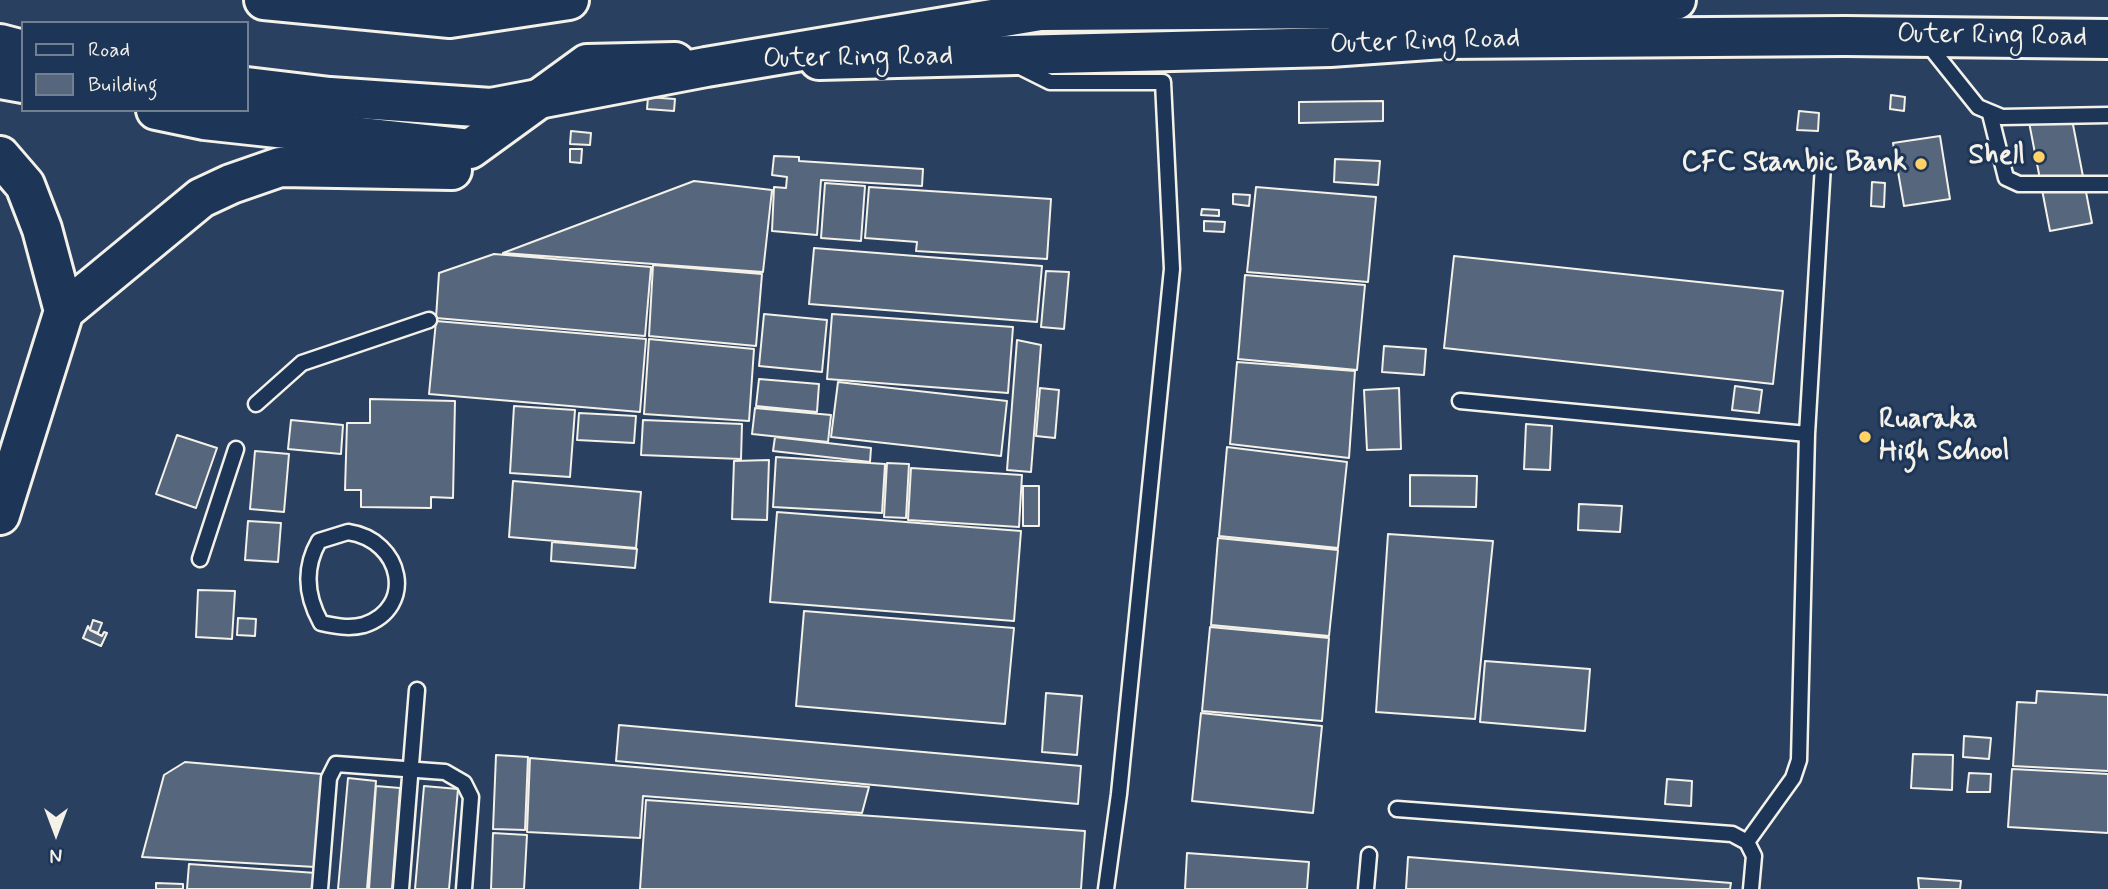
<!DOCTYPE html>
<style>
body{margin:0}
#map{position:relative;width:2108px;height:889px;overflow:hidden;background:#2a4060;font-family:Mynerve,sans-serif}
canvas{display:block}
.legend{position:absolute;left:21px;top:21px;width:228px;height:91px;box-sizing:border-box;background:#1d3557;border:2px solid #738091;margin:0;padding:9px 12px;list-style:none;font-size:21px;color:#f4f1e8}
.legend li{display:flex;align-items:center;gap:14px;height:35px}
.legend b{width:35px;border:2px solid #738091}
.north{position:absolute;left:21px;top:798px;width:70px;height:70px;-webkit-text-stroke:5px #1d3557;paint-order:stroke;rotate:180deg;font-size:19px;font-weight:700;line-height:28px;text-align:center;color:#f4f1e8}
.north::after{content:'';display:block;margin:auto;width:24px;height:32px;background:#f4f1e8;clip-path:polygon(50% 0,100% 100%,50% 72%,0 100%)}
</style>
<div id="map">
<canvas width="2108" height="889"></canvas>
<ul class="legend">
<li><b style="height:9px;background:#1d3557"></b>Road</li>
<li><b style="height:19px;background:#56677d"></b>Building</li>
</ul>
<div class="north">N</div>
</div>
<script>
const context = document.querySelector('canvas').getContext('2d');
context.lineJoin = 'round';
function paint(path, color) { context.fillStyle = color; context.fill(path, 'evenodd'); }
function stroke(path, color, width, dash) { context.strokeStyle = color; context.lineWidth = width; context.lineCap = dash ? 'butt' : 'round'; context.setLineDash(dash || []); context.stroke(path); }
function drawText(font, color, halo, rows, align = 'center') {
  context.font = font + ' Mynerve,sans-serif'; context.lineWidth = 6; context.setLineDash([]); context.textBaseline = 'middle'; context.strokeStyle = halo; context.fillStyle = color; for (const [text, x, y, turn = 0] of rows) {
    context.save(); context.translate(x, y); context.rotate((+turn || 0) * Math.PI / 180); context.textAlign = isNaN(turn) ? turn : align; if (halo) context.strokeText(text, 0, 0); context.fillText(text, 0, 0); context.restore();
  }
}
const building = new Path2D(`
 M1891,95L1905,97L1904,111L1890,109Z
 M648,97L675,99L674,111L647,109Z
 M1383,101V121L1299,123V102Z
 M2070,109L2092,223L2050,231L2028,117Z
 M1799,111L1819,113L1818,131L1797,130Z
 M571,131L591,133L590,145L570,144Z
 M1940,136L1950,199L1904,206L1893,143Z
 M570,149H582L581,163L570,162Z
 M774,156L799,157V161L923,169L922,186L821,180L817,235L772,231L774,187L786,188L787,177L772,175Z
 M1335,159L1380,161L1378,185L1334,182Z
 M694,181L772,190L763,272L503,253Z
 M1872,182L1885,183L1884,207L1871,206Z
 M825,183L865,186L861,241L821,238Z
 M869,187L1051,199L1047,259L916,251L917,242L865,238Z
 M1256,187L1376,197L1368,282L1247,272Z
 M1233,194L1250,195L1249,206L1233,204Z
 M1202,209L1219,210V216L1201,215Z
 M1204,221L1225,222L1224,232L1204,231Z
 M814,248L1042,266L1037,322L809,304Z
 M494,254L651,267L645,336L436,318L439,273Z
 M1454,256L1783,291L1773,384L1444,348Z
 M653,265L762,274L756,346L649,336Z
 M1046,271L1069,272L1064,329L1041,327Z
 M1245,275L1365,285L1357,370L1238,359Z
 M764,314L827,320L822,372L759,366Z
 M832,314L1013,327L1008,393L827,379Z
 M436,321L646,339L640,412L429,394Z
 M649,339L754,349L749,421L644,414Z
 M1017,340L1041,345L1031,472L1007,470Z
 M1384,346L1426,349L1424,375L1382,372Z
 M1237,362L1355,371L1349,458L1230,444Z
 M759,379L819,384L817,412L756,406Z
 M838,382L1007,401L1001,456L831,437Z
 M1735,386L1762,390L1759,413L1732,410Z
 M1040,388L1059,390L1055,438L1036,436Z
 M1399,388L1401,449L1367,450L1364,390Z
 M370,399L455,401L453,498L431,497V508L361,507V490H345L347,423H370Z
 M514,406L575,410L570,477L510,473Z
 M755,408L831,415L828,442L752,434Z
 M579,413L636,416L634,443L577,440Z
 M291,420L343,425L341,454L288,449Z
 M643,420L742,424L741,459L641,455Z
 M1526,424L1552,426L1550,470L1524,469Z
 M177,435L217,448L196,508L156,494Z
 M775,437L871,448L870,462L773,451Z
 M1227,447L1347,462L1338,548L1219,536Z
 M255,451L289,454L284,512L250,509Z
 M776,457L885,464L882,513L773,507Z
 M769,460L767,520L732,519L734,461Z
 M887,463L909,464L906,518L884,517Z
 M911,468L1022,475L1019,527L908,520Z
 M1410,475L1477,476L1476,507L1410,506Z
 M513,481L641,492L636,548L509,537Z
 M1023,486H1039V526H1023Z
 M1579,504L1622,506L1620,532L1578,530Z
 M777,512L1021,531L1014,621L770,602Z
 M248,521L281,523L278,562L245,560Z
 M1388,534L1493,541L1475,719L1376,712Z
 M1218,538L1338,550L1329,636L1211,625Z
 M552,542L637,549L635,568L551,561Z
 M198,590L235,591L232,639L196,637Z
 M804,611L1014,628L1005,724L796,706Z
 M238,618L256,619L255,636L237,635Z
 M93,620L102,623L98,633L90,630Z
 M88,626L90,630L102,636L104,632L107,633L101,646L83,638Z
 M1210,627L1329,638L1322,721L1202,711Z
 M1485,661L1590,669L1585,731L1480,722Z
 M2037,691L2108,695V771L2013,766L2017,702L2036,703Z
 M1046,693L1082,696L1077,755L1042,752Z
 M1201,713L1322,726L1313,813L1192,801Z
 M619,725L1081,766L1078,804L616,761Z
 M1964,736L1991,738L1989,759L1963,757Z
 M1913,754L1953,755L1952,790L1911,788Z
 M496,755L528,757L525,830L493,829Z
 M530,758L869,787L862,813L643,796L640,838L527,832Z
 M185,762L322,774L315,867L142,857L164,775Z
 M2012,769L2108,774V833L2008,827Z
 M1969,773L1991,774L1990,792H1967Z
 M348,778L376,781L367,889H338Z
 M1667,779L1692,781L1691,806L1665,804Z
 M376,786L400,788L392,889H369Z
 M424,786L458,789L449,889H415Z
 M646,800L1085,831L1081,889H640Z
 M493,833L527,835L524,889H491Z
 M1187,853L1309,862L1307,889H1185Z
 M1408,857L1731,883L1730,889H1406Z
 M189,864L316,873L315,889H187Z
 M1918,878L1961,881L1960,889H1919Z
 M156,883L183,884V889H156Z`);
paint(building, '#56677d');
stroke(building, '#f4f1e8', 2);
const lane = new Path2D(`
 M1926,42L1978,107L2002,117L2108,115
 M1018,66L1050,82H1163L1172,269L1119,794L1106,889
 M1990,114L2006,178L2019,184H2108
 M1460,401L1807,434
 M256,404L302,363L429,320
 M348,532C403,540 416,608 364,625C349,629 335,626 321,623C306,596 303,569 319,541Z
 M200,559L236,449
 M1397,809L1732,834L1747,842
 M320,889L329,778L336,764L445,772L464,783L471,797L464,889
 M401,889L417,690
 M1366,889L1369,855
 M1751,889L1754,856L1747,842L1793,778L1799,760L1807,434L1823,165`);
const secondary = new Path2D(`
 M819,60L1330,47L1443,39L1845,36L2108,39
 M0,79L23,83
 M156,110L204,120L470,149L587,64L675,62
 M0,156L25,185L42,229L64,311L0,515
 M64,311L201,198L231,184L280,167L452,170`);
const primary = new Path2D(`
 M264,0L450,18L569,0
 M0,44L23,50
 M247,87L330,97L491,108L706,67L1040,11L1352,9L1676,0`);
stroke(lane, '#f4f1e8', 19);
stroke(secondary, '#f4f1e8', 44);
stroke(primary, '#f4f1e8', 44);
stroke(lane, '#1d3557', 14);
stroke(secondary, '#1d3557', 38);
stroke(primary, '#1d3557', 38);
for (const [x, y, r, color] of [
 [2039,157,7,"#ffd166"],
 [1921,164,7,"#ffd166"],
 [1865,437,7,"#ffd166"]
]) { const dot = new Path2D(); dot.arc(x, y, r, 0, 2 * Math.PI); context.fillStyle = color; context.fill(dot); stroke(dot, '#1d3557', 2.5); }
drawText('28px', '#f4f1e8', '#1d3557', [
 ["Outer Ring Road",1992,37,1],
 ["Outer Ring Road",1425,43,-2],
 ["Outer Ring Road",858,59,-1]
]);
drawText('bold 28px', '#f4f1e8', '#1d3557', [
 ["Shell",2025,157],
 ["CFC Stanbic Bank",1907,164],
 ["Ruaraka",1879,421,"left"],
 ["High School",1879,453,"left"]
], 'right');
</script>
